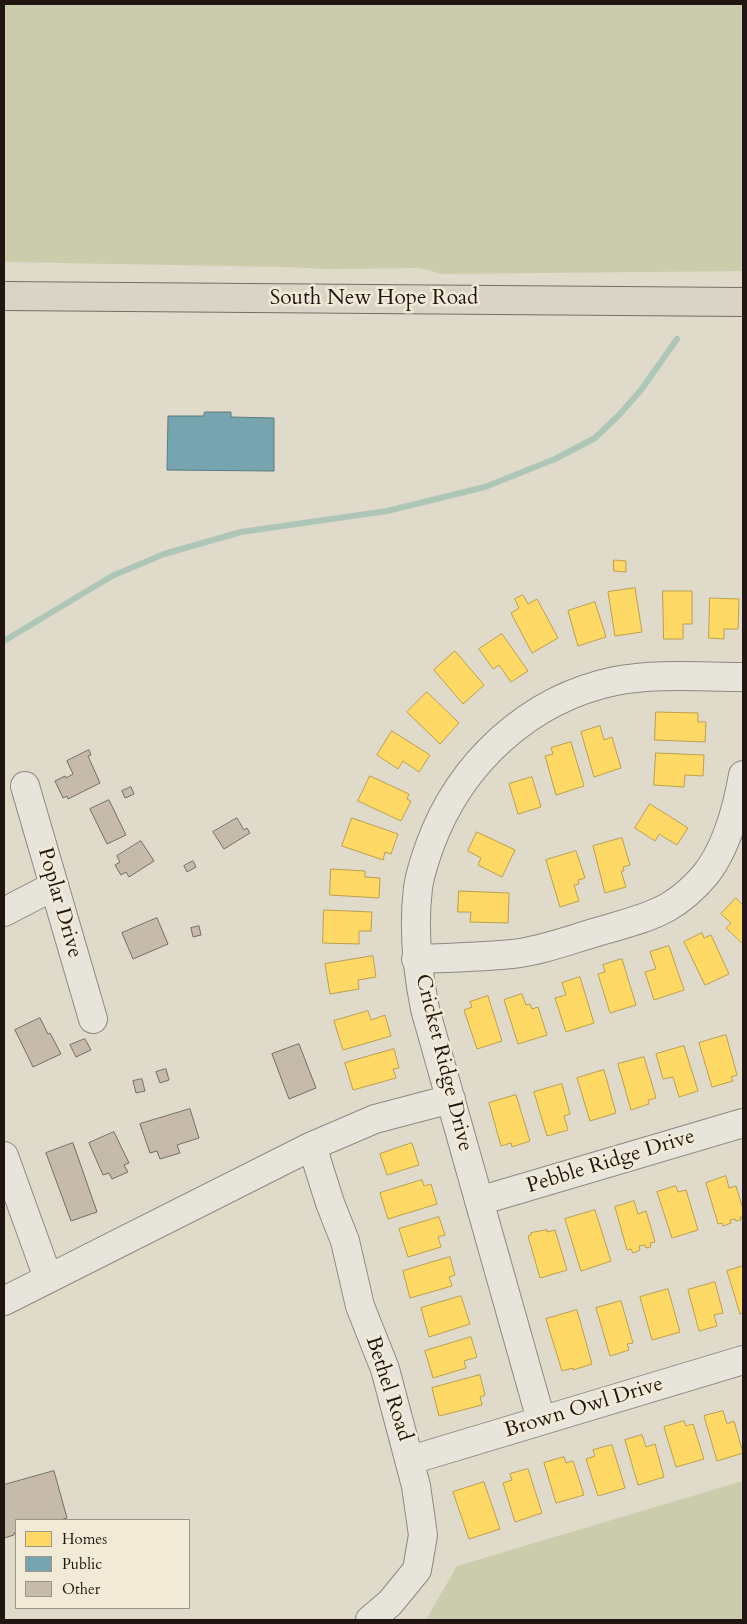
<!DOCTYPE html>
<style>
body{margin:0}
#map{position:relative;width:747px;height:1624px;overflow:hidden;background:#dfdaca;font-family:Cardo,serif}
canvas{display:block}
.frame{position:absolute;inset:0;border:5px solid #201510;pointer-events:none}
.legend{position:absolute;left:15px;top:1519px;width:175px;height:90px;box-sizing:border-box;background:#f0ead7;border:1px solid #9d9587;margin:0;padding:6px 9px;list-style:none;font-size:15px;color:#201510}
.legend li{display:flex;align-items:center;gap:10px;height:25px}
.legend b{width:25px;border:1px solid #9d9587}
</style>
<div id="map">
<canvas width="747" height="1624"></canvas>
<div class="frame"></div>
<ul class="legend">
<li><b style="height:14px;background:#ffd966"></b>Homes</li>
<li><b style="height:14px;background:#76a5af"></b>Public</li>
<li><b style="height:14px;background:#c6baab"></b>Other</li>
</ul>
</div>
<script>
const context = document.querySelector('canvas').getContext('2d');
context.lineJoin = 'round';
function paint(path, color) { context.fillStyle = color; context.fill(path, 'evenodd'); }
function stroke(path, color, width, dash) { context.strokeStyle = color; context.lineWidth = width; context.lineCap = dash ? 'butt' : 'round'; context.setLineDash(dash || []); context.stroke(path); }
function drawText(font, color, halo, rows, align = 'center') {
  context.font = font + ' Cardo,serif'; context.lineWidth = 5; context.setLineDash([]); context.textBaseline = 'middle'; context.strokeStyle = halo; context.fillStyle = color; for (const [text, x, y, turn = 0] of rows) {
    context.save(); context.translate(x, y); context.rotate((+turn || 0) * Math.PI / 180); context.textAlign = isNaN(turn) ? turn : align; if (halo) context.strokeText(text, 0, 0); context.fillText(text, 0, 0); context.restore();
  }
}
paint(new Path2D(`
 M4,4H743V271L442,274L420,268L328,269L285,267L4,262Z
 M743,1481V1620H426L457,1566Z`), '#caccab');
const homes = new Path2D(`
 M614,560L626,561V572L614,571Z
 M635,588L642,632L615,636L608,592Z
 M663,591H692V624H683V639H664Z
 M523,595L528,604L537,599L558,638L532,653L511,613L519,608L515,599Z
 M710,598L739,599L738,629H724V639L709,638Z
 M595,602L606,637L578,646L568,611Z
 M502,634L528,671L511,682L499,665L493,669L479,649Z
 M455,651L484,685L463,704L434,670Z
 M427,692L459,723L440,744L407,712Z
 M656,712L698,713V722H706L705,742L655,740Z
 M600,726L604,740L612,737L621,768L594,777L581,732Z
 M392,731L430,755L419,772L403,761L398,769L377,755Z
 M571,742L584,786L556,795L545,756L553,754L551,748Z
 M656,753L704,755L703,776L685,775L684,787L654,785Z
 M370,776L409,794L407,799L411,801L401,821L358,801Z
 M532,777L541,807L518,814L509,784Z
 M650,804L688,828L677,845L659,834L655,841L635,828Z
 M352,818L398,834L391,854L385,852L383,860L342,846Z
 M477,832L515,850L502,877L478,865L481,858L468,851Z
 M622,838L630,865L623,867L624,871H621L626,887L605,893L593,846Z
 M576,851L585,878L578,880L579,884L574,885L579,901L560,907L546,860Z
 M331,869L365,871V877L380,878L379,898L330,895Z
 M459,891L509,893L508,923L470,922L471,912H458Z
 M736,898L743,905V944L726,928L731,923L721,914Z
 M324,910L372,912L371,931H359V944L323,943Z
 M702,933L704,938L711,935L729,974L705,985L684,942Z
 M669,946L684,990L654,1000L645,972L656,969L650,952Z
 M373,956L376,977L358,980L359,989L330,994L325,964Z
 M622,959L636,1005L610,1013L598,974L605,972L603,965Z
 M580,977L594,1023L566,1032L555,998L566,995L562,983Z
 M522,994L526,1005L530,1004L532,1009L538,1007L547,1035L518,1044L504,1000Z
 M488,996L502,1041L477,1049L464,1010L472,1007L470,1002Z
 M368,1011L371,1020L385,1015L391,1036L343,1050L334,1021Z
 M726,1035L737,1075L731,1077L733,1081L712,1087L699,1043Z
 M684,1046L698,1091L679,1097L673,1077L663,1079L656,1054Z
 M394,1049L399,1068L393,1069L396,1078L353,1090L345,1063Z
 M644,1057L656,1098L648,1100L649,1104L631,1110L618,1064Z
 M604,1070L616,1113L590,1121L577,1078Z
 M562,1084L570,1114L564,1116L568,1130L547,1136L534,1092Z
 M516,1095L530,1141L512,1147L511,1143L501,1146L489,1103Z
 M412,1143L419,1165L387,1175L380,1154Z
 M726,1176L729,1188L736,1186L743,1209V1217H740L741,1220L736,1221L735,1219L730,1220L731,1223L723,1226L722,1223L718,1224L706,1183Z
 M422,1180L424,1186L431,1184L437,1204L388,1219L380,1193Z
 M676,1186L678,1192L686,1190L698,1230L672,1238L657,1192Z
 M634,1201L638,1214L646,1211L655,1242L650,1243L651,1247L646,1248L645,1245L639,1246L640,1250L633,1253L631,1249L627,1250L615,1207Z
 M595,1210L611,1261L581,1271L565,1219Z
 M439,1217L445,1235L438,1237L441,1247L408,1257L399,1229Z
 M547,1230V1232L555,1230L567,1270L540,1278L528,1236L531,1235V1233Z
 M450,1257L455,1275L449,1277L452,1286L410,1298L403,1271Z
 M743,1266V1313L740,1314L727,1271Z
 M715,1282L723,1313L714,1315L717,1326L699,1331L688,1290Z
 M668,1289L680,1332L652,1340L640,1297Z
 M461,1296L470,1324L429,1337L421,1308Z
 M621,1301L633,1343L627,1344L629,1350L610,1356L596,1308Z
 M577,1310L592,1364L573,1370V1368L562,1371L546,1319Z
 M471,1337L477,1357L464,1361L466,1368L433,1378L425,1351Z
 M480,1375L485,1395L480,1397L482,1405L439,1416L432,1388Z
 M723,1411L727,1424L734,1421L743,1453L717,1461L704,1416Z
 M684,1421L686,1426L693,1424L704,1459L676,1467L664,1427Z
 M642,1435L646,1447L655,1444L664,1477L638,1485L625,1440Z
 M612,1445L625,1488L598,1496L586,1459L595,1456L593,1450Z
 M564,1457L566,1463L573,1461L584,1495L556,1503L544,1463Z
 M528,1469L542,1513L515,1522L503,1483L512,1480L510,1474Z
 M484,1482L500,1529L469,1539L453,1492Z`);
paint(homes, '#ffd966');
stroke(homes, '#bc9e4c', 1);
const public = new Path2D(`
 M205,412H231V417L274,418V471L167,470L168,416H203Z`);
paint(public, '#76a5af');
stroke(public, '#5c7a7f', 1);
stroke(new Path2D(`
 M4,641L112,576L164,554L241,532L387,511L485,487L555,459L595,438L619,415L641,390L677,339`), '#adc6b7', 6);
const building = new Path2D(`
 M89,750L91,755L88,756L100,783L68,799L67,796L63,798L55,781L65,776L66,778L73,774L67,761Z
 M131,787L134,794L125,798L122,791Z
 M109,800L126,835L107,844L90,809Z
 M237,818L244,830L247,828L250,833L224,849L213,832Z
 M141,841L154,861L129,877L126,872L121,875L115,865L120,862L117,856Z
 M193,861L196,867L187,872L184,866Z
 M157,918L168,944L133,959L122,933Z
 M199,926L201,935L193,937L191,928Z
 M40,1018L48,1034L50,1033L61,1054L33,1067L15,1030Z
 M85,1039L91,1050L76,1057L70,1045Z
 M299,1044L316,1088L289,1099L272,1054Z
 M166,1069L169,1080L160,1083L156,1072Z
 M142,1079L145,1091L136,1093L133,1081Z
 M190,1109L199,1138L177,1145L180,1153L160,1159L157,1151L150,1153L140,1124Z
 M114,1132L129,1163L124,1165L128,1172L112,1179L109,1173L103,1175L89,1143Z
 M73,1143L97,1212L71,1221L46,1153Z
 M54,1471L67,1518L60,1520H16V1532L14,1533V1535L4,1538V1485Z`);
paint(building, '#c6baab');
stroke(building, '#736f66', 1);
const minor = new Path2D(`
 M25,786L93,1019
 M4,912L54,886
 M416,959C448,958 480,957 512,954C541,951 569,940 597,932C620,925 647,919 668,907C682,899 695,887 706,874C727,847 737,809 743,775
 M312,1146L330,1203L345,1241L360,1306L385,1369L416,1486L423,1535L417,1570L390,1603L370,1620
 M4,1156L48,1278
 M479,1201L743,1123
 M4,1301L312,1146L375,1119L451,1099
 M541,1420L425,1009C417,969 413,929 418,888C420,873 425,859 430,845C460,763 529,699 615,681C656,673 701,677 743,677
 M424,1456L743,1360`);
const major = new Path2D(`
 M4,296L743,302`);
stroke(minor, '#8e8980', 30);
stroke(major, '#736f66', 30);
stroke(minor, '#e7e4dc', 28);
stroke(major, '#dad4c7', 28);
drawText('21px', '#201510', '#f0ead7', [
 ["South New Hope Road",374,299],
 ["Poplar Drive",59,903,74],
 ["Cricket Ridge Drive",443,1063,76],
 ["Pebble Ridge Drive",611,1162,-17],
 ["Bethel Road",388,1389,72],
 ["Brown Owl Drive",584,1408,-17]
]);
</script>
